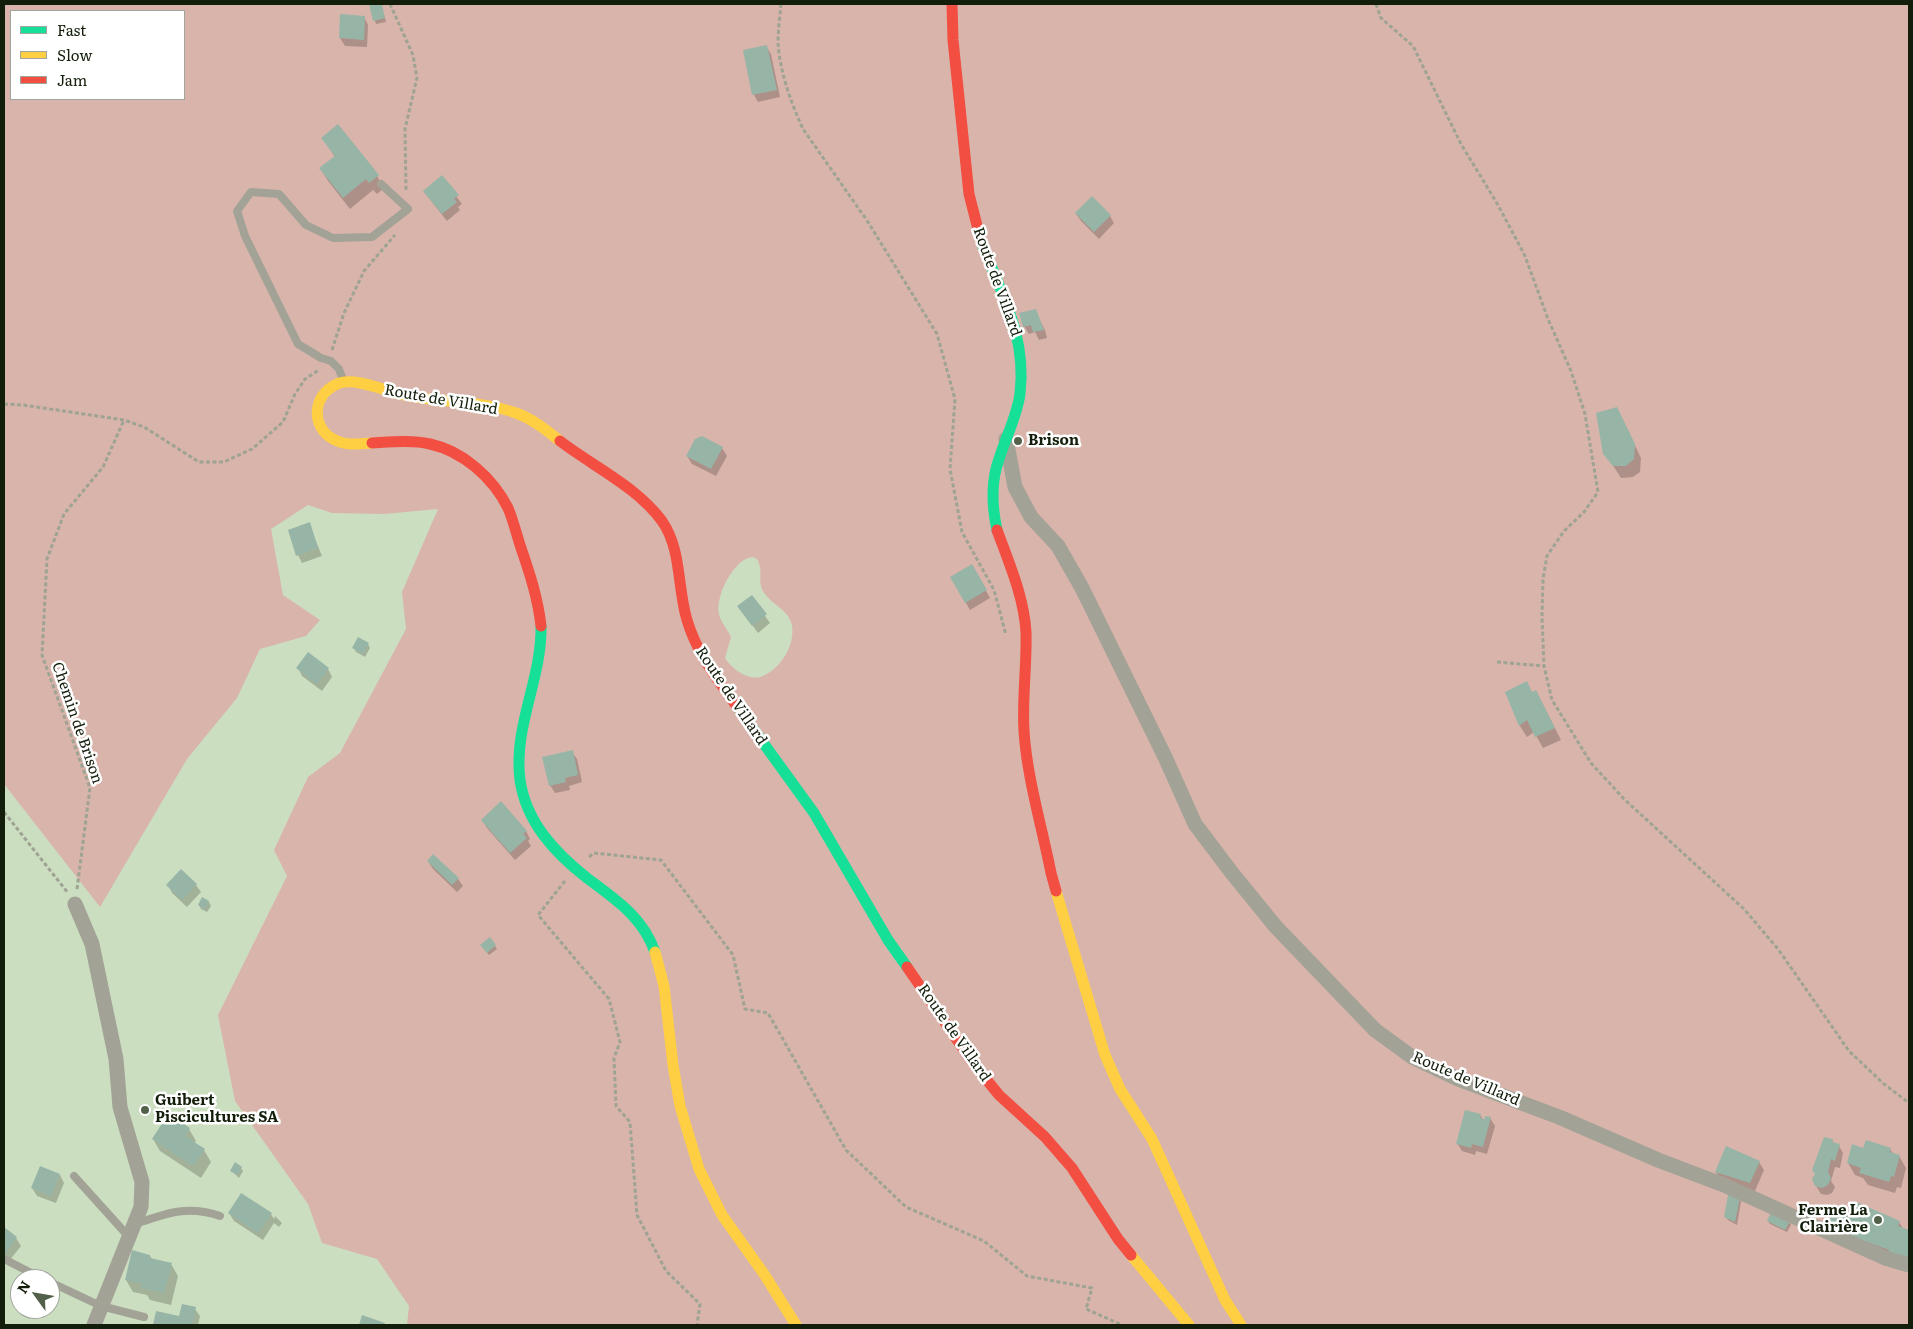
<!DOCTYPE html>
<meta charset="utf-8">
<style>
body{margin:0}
#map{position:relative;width:1913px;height:1329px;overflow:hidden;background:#ccdec0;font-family:Literata,serif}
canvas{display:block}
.frame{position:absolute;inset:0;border:5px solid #121e0a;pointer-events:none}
.legend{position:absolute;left:10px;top:10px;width:175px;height:90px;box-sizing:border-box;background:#fff;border:1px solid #a0a59d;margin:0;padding:6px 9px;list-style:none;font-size:15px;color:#121e0a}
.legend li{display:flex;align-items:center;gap:10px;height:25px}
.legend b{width:25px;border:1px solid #a0a59d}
.north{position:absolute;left:10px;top:1269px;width:50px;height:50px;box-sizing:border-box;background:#fff;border:1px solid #a0a59d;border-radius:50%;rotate:302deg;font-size:14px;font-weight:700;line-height:20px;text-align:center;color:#121e0a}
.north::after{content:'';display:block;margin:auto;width:18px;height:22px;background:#53614a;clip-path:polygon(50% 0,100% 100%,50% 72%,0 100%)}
</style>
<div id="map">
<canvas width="1913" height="1329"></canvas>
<div class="frame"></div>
<ul class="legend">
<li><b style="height:6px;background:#16e098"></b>Fast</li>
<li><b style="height:6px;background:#ffcf43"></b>Slow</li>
<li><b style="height:6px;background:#f24e42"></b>Jam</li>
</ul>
<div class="north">N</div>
</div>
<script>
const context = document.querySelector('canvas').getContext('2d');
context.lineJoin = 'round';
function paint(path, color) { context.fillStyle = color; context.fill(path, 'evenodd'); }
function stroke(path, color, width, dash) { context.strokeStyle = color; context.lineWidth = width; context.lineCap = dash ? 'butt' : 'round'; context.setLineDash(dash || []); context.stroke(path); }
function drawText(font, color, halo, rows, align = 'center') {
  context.font = font + ' Literata,serif'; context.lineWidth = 5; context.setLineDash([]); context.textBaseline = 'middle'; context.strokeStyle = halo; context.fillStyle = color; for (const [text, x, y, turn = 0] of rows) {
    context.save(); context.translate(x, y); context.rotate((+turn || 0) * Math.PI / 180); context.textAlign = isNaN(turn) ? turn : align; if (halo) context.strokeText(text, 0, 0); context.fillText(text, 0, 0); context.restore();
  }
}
paint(new Path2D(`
 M4,4H1909V1325H407L409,1306L377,1259L322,1243L308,1204L235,1101L218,1015L287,876L274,850L308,777L340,753L406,629L402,592L438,509L384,514L332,513L308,505L271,529L283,595L320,620L306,636L260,649L237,698L187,759L100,907L4,784ZM11,11H184V99H11ZM752,557L757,559C764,571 757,580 763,591C770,604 790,610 792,626C795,645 781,668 763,676C749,682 732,669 725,658L731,637C728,630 720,621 719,614C715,596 734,559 752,557Z`), '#d9b4ab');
paint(new Path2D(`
 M381,4L386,22L376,24L370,5Z
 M341,16L364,17L368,25L367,47L345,46L340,38Z
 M766,46L771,54L780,97L758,102L754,95Z
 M323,138L377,176L384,188L377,194L373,190L350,209L328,181L321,169L335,157Z
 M442,177L462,204L458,207L460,210L447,221L424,192Z
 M1076,214L1110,216L1114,223L1099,239L1081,221Z
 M1035,311L1045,330L1047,338L1039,340L1035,332L1029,334L1024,326Z
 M1617,408L1641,458L1640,472L1633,477L1621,478L1605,453Z
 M722,448L727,456L716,476L692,464L687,456Z
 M309,524L322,556L302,563L298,555Z
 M972,566L990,598L970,610L952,578Z
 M751,596L770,623L758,633L738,606Z
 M368,644L370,648L365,657L356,652L354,648Z
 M298,668L328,669L332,677L322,691L302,676Z
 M1536,691L1561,740L1543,748L1534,732L1527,737L1520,726L1507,693H1532Z
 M572,752L577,759L582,782L569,786L570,790L555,793L550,785Z
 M482,820L526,831L530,839L528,841L531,846L515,860L487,828Z
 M428,861L458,879L463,886L457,892L433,869Z
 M168,885H196L201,892L187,907L172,893Z
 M202,899L209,902L211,906L207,912L201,909L199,905Z
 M495,946L497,949L489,955L484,949Z
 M169,1115L189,1129L196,1141L194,1144L204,1150L211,1162L201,1178L160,1151L153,1139Z
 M1480,1115L1483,1120L1490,1118L1495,1126L1487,1154L1476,1151L1475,1155L1462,1151L1457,1143Z
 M1832,1140L1834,1144L1839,1146L1843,1153L1840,1168L1835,1167L1831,1181L1835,1187L1832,1193L1827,1195L1821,1194L1816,1186Z
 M1727,1148L1759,1162L1764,1170L1755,1191L1720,1180L1716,1172Z
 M1864,1149H1890L1894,1155L1899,1156L1906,1168L1901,1188L1897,1187L1895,1193L1868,1185L1863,1178L1855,1175L1848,1163Z
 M40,1167L60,1175L64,1183L56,1203L37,1196L32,1188Z
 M241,1168L243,1171L239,1178L232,1171Z
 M1739,1198L1741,1202L1737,1225L1728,1220L1726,1217Z
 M229,1213L271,1214L274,1219L275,1216L282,1223L279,1227L274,1223L263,1240L234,1221Z
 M1850,1213L1899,1222L1904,1230L1909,1232V1272L1835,1239Z
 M1768,1221L1789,1222L1791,1225L1787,1232L1770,1224Z
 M4,1229L16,1238L21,1246L9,1261L4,1257Z
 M150,1256L152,1259L171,1264L178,1276L171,1305L150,1300L147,1295L133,1292L126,1280Z
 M195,1309L200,1316L198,1325H154L157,1312L180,1317Z`), '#0003');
paint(new Path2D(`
 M369,4H382L385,18L373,21Z
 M340,14L365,16L364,40L339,38Z
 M767,45L777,90L752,95L743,50Z
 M338,124L379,175L369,183L366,179L343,198L319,168L335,156L321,138Z
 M442,175L459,195L454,199L457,202L442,214L423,191Z
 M1092,196L1111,215L1094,232L1075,213Z
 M1036,309L1044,330L1033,332L1031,325L1023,327L1019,313Z
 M1617,407L1635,444L1634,459L1626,466H1613L1603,454L1596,413Z
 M702,436L723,447L711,469L686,456L695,439Z
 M310,522L318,548L296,556L288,530Z
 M972,564L987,590L965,603L950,577Z
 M752,595L767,614L752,626L737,606Z
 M358,637L369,643L363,654L352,648Z
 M308,652L329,668L317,684L296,668Z
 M1527,681L1532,692L1536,690L1555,728L1535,737L1527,720L1519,726L1505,692Z
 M573,750L578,775L565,778L566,782L549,786L542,757Z
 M501,801L527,831L523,834L527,838L510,853L481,820Z
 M433,854L459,878L452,885L427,861Z
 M181,869L197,884L182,900L166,885Z
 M202,897L209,901L205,909L198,905Z
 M490,937L496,945L487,953L480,945Z
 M1465,1110L1481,1114L1480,1118L1485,1119V1116L1491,1117L1483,1147L1472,1144L1471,1148L1456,1144Z
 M168,1114L190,1128L185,1136L205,1149L193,1166L152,1139Z
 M1824,1137L1833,1139L1832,1142L1840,1144L1835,1161L1831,1159L1828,1172L1831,1178L1828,1185L1822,1188L1815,1186L1812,1179L1815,1174L1812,1170Z
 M1866,1140L1891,1148L1890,1152L1900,1155L1894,1177L1891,1176L1889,1182L1859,1173L1861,1168L1847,1163L1852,1144L1863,1148Z
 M1726,1146L1760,1161L1750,1183L1715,1172Z
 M235,1162L242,1167L237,1175L230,1171Z
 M40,1166L60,1174L51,1196L31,1188Z
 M241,1193L272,1213L258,1233L228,1213Z
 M1728,1195L1740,1197L1735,1222L1724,1217Z
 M1854,1201L1900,1221L1898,1226L1909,1230V1261L1887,1255L1889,1250L1826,1227L1836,1206L1849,1211Z
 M1771,1212L1790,1221L1785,1230L1767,1221Z
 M4,1227L17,1237L4,1256Z
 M132,1250L150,1255V1258L172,1263L164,1293L141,1288L142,1284L125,1280Z
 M182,1304L196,1307L192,1325H153L156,1311L179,1316Z
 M362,1315L385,1323L384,1325H359Z`), '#96b5a7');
stroke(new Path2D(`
 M390,4L413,55L417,78L405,129L406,191
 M781,4C780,16 778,30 778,43C780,72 791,103 803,129L868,222L937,334L955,399L950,469L962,532L994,590L1006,635
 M1376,4L1381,18L1413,46L1461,144L1498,205L1525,256L1548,319L1571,371L1585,414L1598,492L1584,512L1564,531L1547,556L1543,579L1542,617L1544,666L1552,700L1591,763L1624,799L1744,909L1778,949L1849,1051L1884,1084L1909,1103
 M332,350L344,313L364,271L395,235
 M4,404L23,405L124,420L144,427L199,462H224L252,449L283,422L295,394L305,379L319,370
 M1497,662L1544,666
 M4,812L68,893
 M589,857L594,853L661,860L733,955L745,1009L768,1013L846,1150L906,1207L984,1241L1027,1276L1092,1288L1086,1309L1122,1325
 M565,881L538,915L609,999L620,1042L614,1058L616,1106L630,1122L637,1215L666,1271L700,1304L697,1325
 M77,889L90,788L42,655L47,559L64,514L103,467L124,420`), '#9ea393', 3, [4, 2.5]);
stroke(new Path2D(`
 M343,380L339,369L331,361L321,358L298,344L245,236L237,211L251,192L279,194L306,225L333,238L372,237L408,209L381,184
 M74,1176L129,1237
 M135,1224C167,1213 187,1205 220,1216
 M4,1259L43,1279
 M50,1282L101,1306L144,1317`), '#a2a296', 8);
stroke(new Path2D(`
 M1006,439L1015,487L1031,517L1058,546L1082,588L1165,757L1195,824L1232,873L1276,927L1375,1030L1412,1057L1458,1079L1559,1117L1658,1160L1724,1185L1885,1258L1909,1265
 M75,904L92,944L116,1059L120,1107L142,1182L141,1207L94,1325`), '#a2a296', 15);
stroke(new Path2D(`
 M981,241C1001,294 1027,335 1020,394C1017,416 1006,437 999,459C991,481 992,507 997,530
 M541,626C542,679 513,727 520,780C526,822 555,853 587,878C615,899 643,917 655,952
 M738,708L814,813L888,940L907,967`), '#16e098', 11);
stroke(new Path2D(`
 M372,443C360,444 346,446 335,440C310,428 312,395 337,384C352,377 381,389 396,393C436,404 477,399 516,413C533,419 546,430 560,441
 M1056,891L1105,1055L1120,1089L1152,1139L1225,1300L1241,1325
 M655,952L664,986L673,1065L680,1106L699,1169L722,1215L764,1274L796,1325
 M1131,1255L1189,1325`), '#ffcf43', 11);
stroke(new Path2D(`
 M952,4L953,40L969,194L981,241
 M560,441C594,467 636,486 662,521C682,550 677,587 687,620C697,654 718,680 738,708
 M372,443C391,442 411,440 430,444C463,451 493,478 508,508C513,520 516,532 520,545C529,571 538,598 541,626
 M997,530C1009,563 1024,597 1026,632C1027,665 1022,698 1024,731C1027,778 1042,827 1051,873L1056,891
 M907,967L973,1063L999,1095L1045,1137L1072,1168L1118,1239L1131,1255`), '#f24e42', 11);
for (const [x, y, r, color] of [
 [1018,441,5,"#53614a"],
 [145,1110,5,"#53614a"],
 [1878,1220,5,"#53614a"]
]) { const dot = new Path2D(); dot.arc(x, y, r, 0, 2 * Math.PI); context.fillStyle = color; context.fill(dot); stroke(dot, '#fff', 2); }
drawText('15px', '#121e0a', '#fff', [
 ["Route de Villard",997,282,70],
 ["Route de Villard",441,400,10],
 ["Route de Villard",731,696,56],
 ["Chemin de Brison",77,723,71],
 ["Route de Villard",954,1033,55],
 ["Route de Villard",1466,1079,23]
]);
drawText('bold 15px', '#121e0a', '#fff', [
 ["Brison",1028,441],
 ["Guibert",155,1101],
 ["Piscicultures SA",155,1118],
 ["Ferme La",1868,1211,"right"],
 ["Clairière",1868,1228,"right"]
], 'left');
</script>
